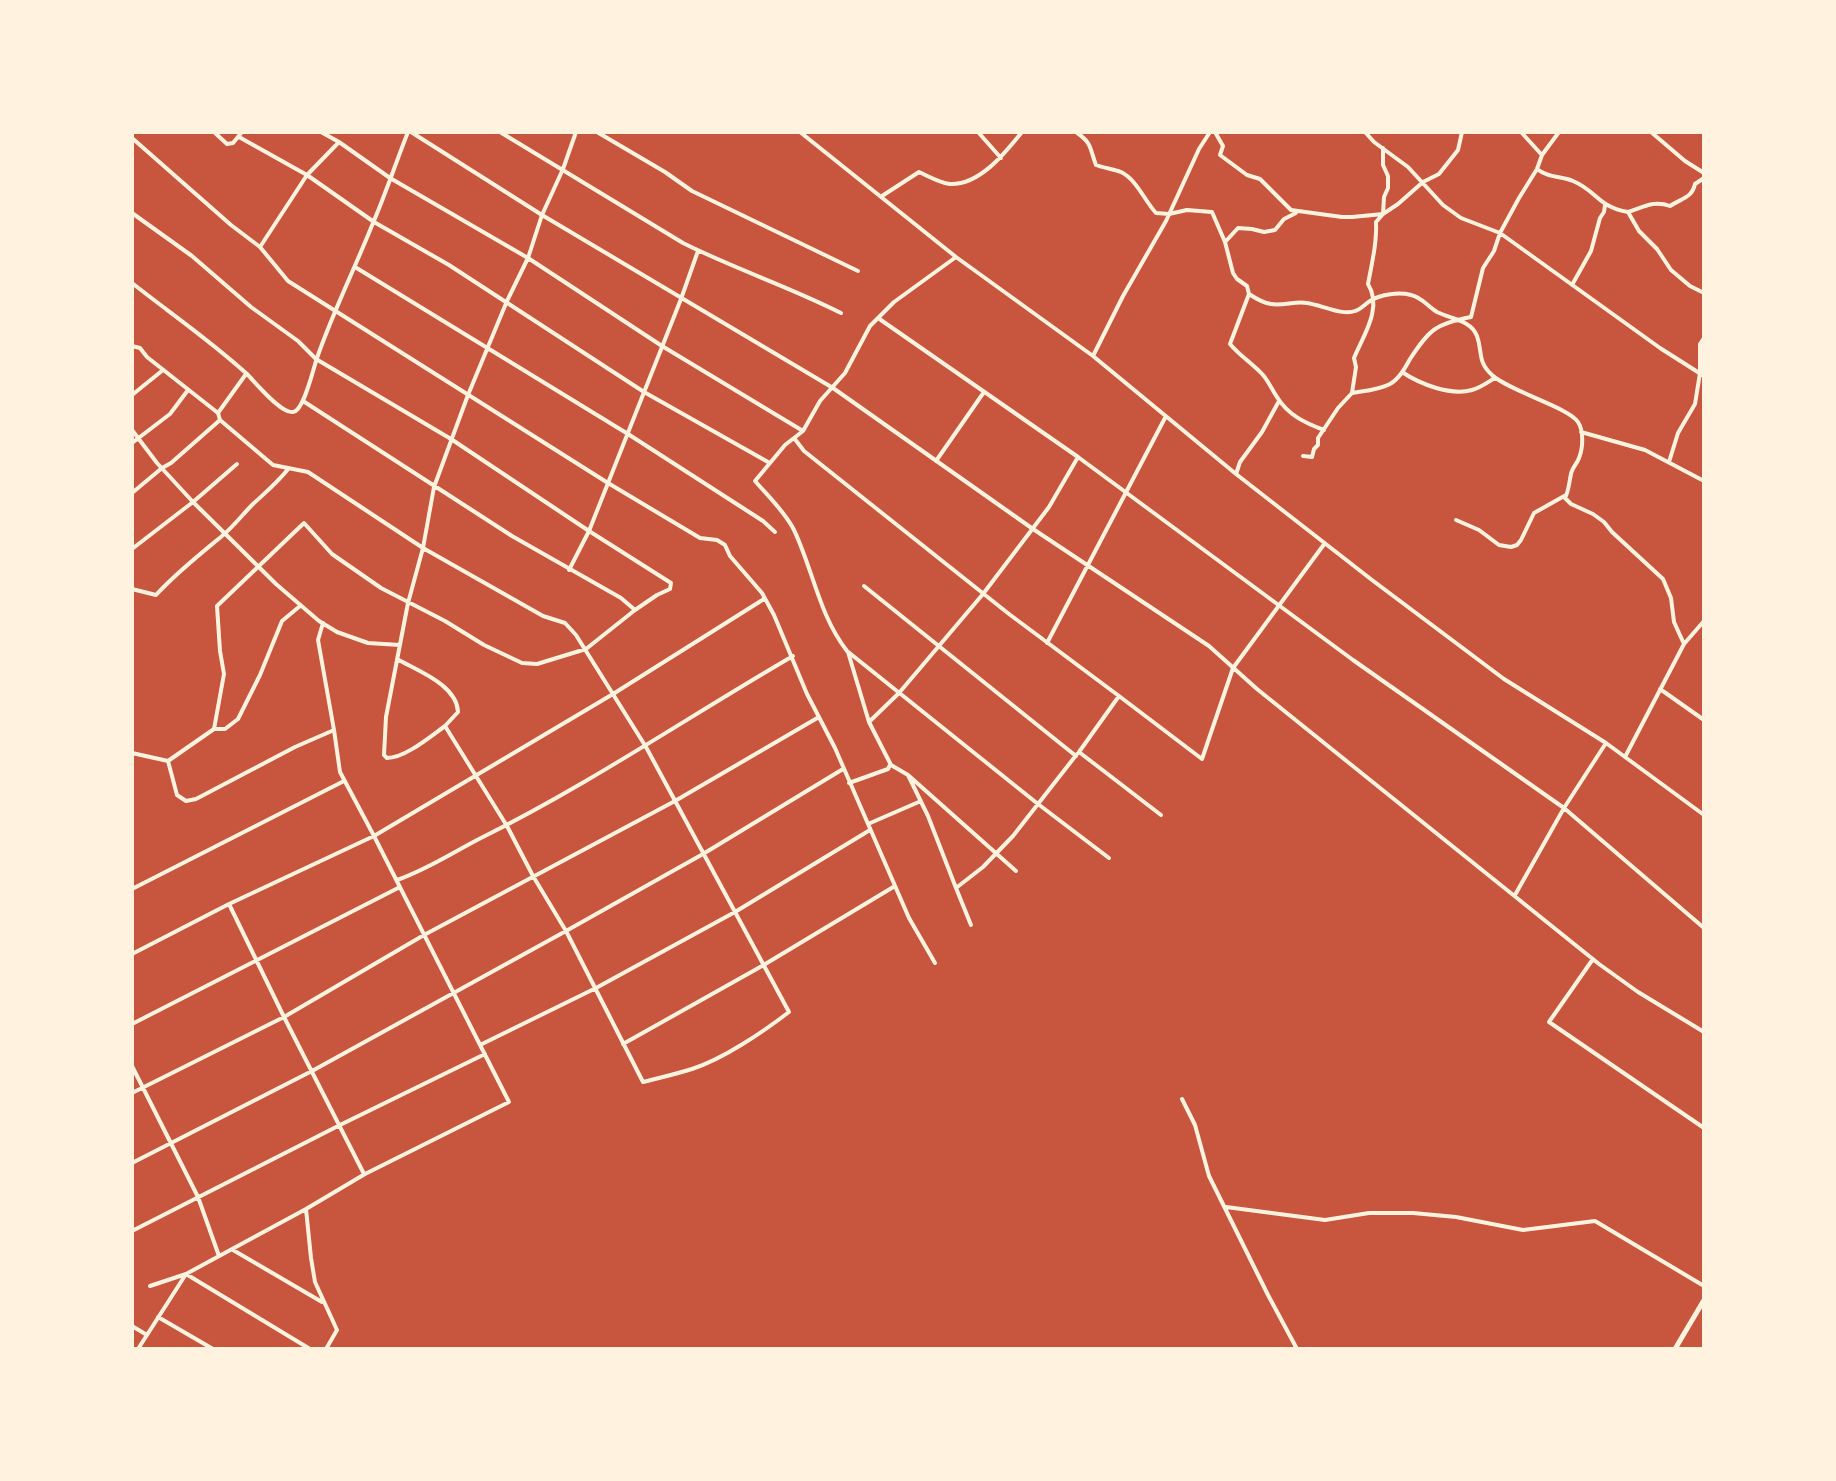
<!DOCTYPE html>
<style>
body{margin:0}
#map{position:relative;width:1836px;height:1481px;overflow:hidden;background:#c8553d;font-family:Literata,serif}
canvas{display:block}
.frame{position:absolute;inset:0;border:134px solid #fff3e0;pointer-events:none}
</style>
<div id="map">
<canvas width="1836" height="1481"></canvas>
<div class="frame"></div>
</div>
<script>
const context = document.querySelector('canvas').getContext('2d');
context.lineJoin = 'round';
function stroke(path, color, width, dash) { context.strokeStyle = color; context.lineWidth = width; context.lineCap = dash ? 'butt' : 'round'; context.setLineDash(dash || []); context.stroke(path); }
stroke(new Path2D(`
 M214,132L227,144L233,143L242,132
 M321,132L339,142L390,178L528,258L662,346L803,431
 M411,132L542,215L833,388L1033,529L1209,646L1257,689L1599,964L1638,992L1704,1032
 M500,132L683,243C735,269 790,287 841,313
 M597,132L665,172L692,191L858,271
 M800,132L956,257L1093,356L1236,474L1372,580L1504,679L1606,743L1704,815
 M978,132L1001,158
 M1076,132C1093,144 1089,147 1096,165C1104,168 1113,169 1121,172C1137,180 1144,200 1156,213L1169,214L1187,210L1212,212L1225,242L1233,273L1237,279L1247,286L1249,294C1255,298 1263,303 1271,304C1283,306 1295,301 1307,303C1321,305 1343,316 1355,311C1360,310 1365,304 1370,301C1381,294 1399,292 1411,295C1422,297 1428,307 1437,312C1451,319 1471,320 1477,336C1483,353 1477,361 1492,375C1511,392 1568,407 1578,422C1584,431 1583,448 1579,458C1577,464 1572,468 1571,474C1569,483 1569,490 1565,498L1571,504L1593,514L1604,522L1612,532L1663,579L1671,598L1674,622L1684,644
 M1215,132L1223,146L1220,155L1247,175L1260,179L1291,210L1342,217H1352L1383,214L1398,204L1423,182L1439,174L1458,150L1462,132
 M1365,132L1374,142L1408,167L1443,205L1461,218L1500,233L1660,348L1704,376
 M1521,132L1541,154
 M1651,132L1685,161L1704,173
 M239,137L307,175L374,222L449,265L644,392L768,462
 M132,138L231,225L260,247L288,281L608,483L700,538L717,540L725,545L730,556L762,593L774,615L807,694L835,748L909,918L935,963
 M1537,169C1548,178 1561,176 1573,181C1597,191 1598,207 1628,212L1639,231L1657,249L1671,270L1690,286L1704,293
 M882,196L919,172C928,176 940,183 950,184C980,185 1005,153 1022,132
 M1628,212C1644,207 1654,200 1670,206C1682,198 1692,198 1695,184L1704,178
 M132,213L192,256L251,307L298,341L316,359L451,439L589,531L671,583L670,589L657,595L635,610L586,649L537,664L522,663L484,645L445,621L381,588L332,554L304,523L217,606L220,651L224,674L214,729L168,761
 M1226,241L1238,228L1252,229L1264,232L1275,230L1284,219L1296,213
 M260,247L307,175L339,142
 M956,257L894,302L870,326L845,373L820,401L803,431L785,445L755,481C768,496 785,512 794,530C813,570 819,615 847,651L1038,804L1109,858
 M355,267L628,434L763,521L775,532
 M132,283C170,313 211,341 247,374C255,382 281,414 293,412C304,411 313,369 317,358C333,312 355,268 373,223C386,193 396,162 408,132
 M1572,285L1591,251L1600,218L1604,212L1605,205
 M1249,294L1230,344C1240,356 1253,364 1263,375C1269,382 1272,390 1277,397C1288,415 1305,423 1324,430
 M878,318L1078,457
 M132,346L140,348L147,357L218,413
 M1093,356L1123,296L1166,221L1199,149L1210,132
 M1402,372C1420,384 1450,396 1472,390C1480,388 1488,382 1495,378
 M246,374L218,413L220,420L273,465L308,472L423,548L543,616L565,623L576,635L646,747L789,1012C763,1032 723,1059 692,1069C676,1074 659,1078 643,1082L566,931L533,876L507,826L445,726C431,736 405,758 387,758L384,755L386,717L408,603L423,548L434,487L468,395L507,301L528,258L542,215L563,169L576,132
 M1352,393C1364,391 1379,390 1390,384C1399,379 1405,368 1410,359C1429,330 1435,324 1471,317L1483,268L1494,251L1500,233L1519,198L1537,169L1542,155L1559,132
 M132,395L163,370
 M303,401L512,536L621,598L635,610
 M132,430L157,463L193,502L132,549
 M1581,432L1645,450L1704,481
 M794,438L804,451L1009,614L1119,696
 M132,443L170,414L188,390
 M1303,456L1312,457L1314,449L1318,445V438L1338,408L1352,393L1356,367L1354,358C1363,336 1383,308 1368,284C1372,263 1377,242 1376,222L1383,214L1384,197L1388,188V176L1383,165V148
 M936,461L984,392
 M1669,462L1678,433L1695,404L1700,373V344L1704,338
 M237,464L193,502L276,584L319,621L337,632L368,643L400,645
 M1236,474L1240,462L1262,432L1279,401
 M132,493L162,468L171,463L220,420
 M1456,520L1479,530L1499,545L1511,547L1517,545L1521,540L1534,513L1566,495
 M569,570L589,531L681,299L698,251
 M864,586L1076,756
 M132,589L156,595C176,573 199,555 222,536C233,527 243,514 253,504C266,492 278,482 289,468
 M323,623L318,640L334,730
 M1047,643L1166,416
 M848,652L869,722
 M397,659C418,671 457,685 458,712L445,726
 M1660,689L1704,720
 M215,729H225L238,719L260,675L282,621L300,606
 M132,753L168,761L177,795L186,801L196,799L295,747L334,730L340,772L374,836L509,1102L365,1174L306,1209L186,1274L147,1335
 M1625,757L1684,644L1704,621
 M908,775L891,765L869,722L899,693L983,594L1049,507L1078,457L1353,660L1564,808L1704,928
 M849,783L888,769L890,765
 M1161,815L1079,752L1119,696L1202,759L1233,668L1325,543
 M868,824L921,801
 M397,880C426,870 452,853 479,839C588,785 688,717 793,656
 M956,888L928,816L908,775L1016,871
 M132,889L344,781
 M1515,895L1564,808L1606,743
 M229,904L284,1017L364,1174
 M971,925L956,888L983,867L1013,836L1077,754
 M132,954L229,904L374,836L613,694L764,599
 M1593,959L1549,1022L1704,1128
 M132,1024L400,887
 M623,1044L762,966L895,886
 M480,1045L596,988L735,912L870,830
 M132,1066L198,1197L219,1256
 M132,1093L284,1017L424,935L675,801L819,717
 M1182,1099L1195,1125L1209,1176L1268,1295L1297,1349
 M132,1163L312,1071L566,931L703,854L843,769
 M1226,1207L1325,1220L1369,1213H1413L1456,1217L1523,1230L1595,1221L1704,1286
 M306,1209L311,1258L315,1282L337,1330L326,1349
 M132,1231L340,1125L485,1054
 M233,1250L322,1302
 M150,1286L186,1274L310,1349
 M158,1317L213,1349
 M132,1326L147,1335L138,1349`), '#fff3e0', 4);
stroke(new Path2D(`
 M1675,1349L1704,1300`), '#fff3e0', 5);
</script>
